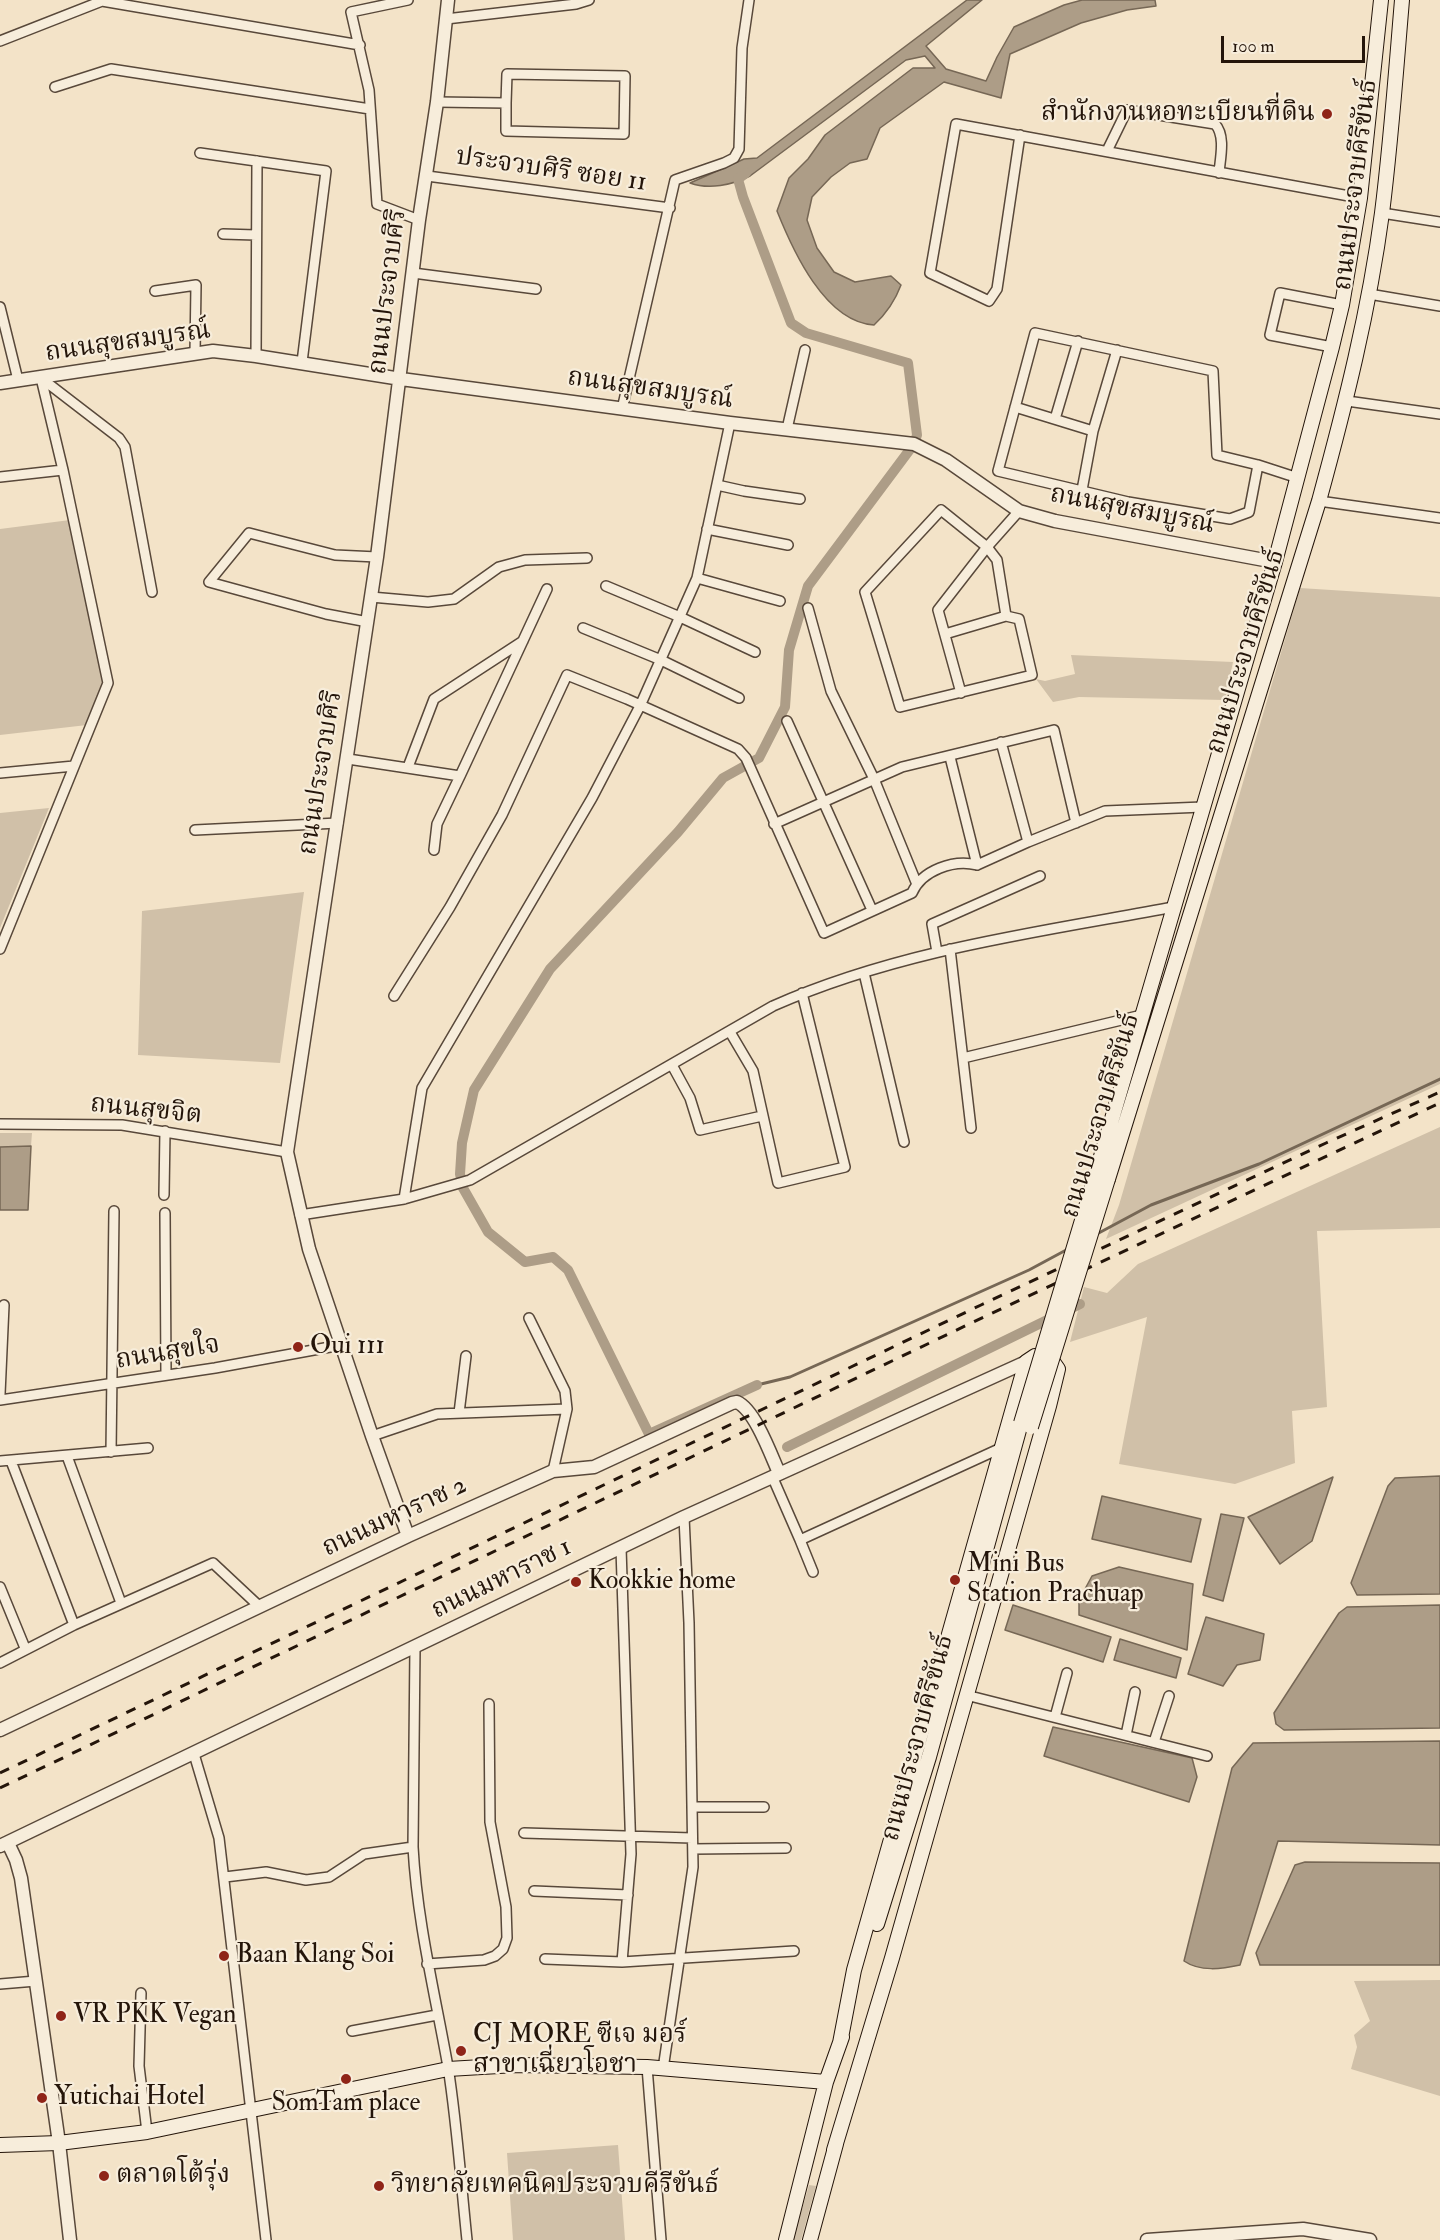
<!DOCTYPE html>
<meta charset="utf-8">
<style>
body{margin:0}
#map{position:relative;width:1440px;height:2240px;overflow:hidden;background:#f3e3c8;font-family:"IM FELL Double Pica",serif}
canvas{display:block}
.scale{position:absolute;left:1221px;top:36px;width:144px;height:27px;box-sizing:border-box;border:3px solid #24150a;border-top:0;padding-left:8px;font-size:18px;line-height:21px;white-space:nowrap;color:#24150a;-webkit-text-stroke:4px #f7eddb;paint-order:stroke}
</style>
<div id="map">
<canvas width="1440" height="2240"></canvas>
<div class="scale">100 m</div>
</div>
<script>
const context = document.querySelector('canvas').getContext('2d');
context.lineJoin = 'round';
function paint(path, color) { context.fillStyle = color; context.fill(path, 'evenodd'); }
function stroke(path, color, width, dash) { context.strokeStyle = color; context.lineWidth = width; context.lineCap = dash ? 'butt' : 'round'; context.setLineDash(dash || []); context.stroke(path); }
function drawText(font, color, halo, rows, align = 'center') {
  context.font = font + ' "IM FELL Double Pica","Noto Serif Thai",serif'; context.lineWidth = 4.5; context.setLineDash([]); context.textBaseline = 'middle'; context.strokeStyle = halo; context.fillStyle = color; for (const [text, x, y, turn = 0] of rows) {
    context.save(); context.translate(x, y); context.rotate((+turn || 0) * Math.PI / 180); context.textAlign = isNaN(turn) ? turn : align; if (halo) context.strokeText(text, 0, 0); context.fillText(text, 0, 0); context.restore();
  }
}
paint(new Path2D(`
 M70,520L104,681L87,725L0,735V529Z
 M1300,588L1440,597V1084L1106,1239L1119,1205Z
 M1071,655L1233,662L1225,700L1079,697L1053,702L1036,679L1045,681L1075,674Z
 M49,808L0,928V813Z
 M304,892L280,1063L138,1055L142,911Z
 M1440,1127V1228L1317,1231L1327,1407L1292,1411L1295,1463L1235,1484L1119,1464L1147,1317L1070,1342L1084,1287L1107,1293L1138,1264Z
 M0,1133H32L31,1146L0,1147Z
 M1440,1980V2096L1351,2069L1357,2047L1354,2035L1370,2021L1354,1981Z
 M618,2145L625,2240H513L507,2153Z
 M809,2185L816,2186L801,2240H793Z`), '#d0c0a8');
const water = new Path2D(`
 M967,0H982L926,46L946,69L986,81L997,57L1014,27L1064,5L1082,0H1155L1156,6L1127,10L1081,23L1010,54L1001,98L944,82L880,128L867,159L850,163L831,177L812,197L807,220L817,248L834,272L855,282L891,276L901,285C895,301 887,313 874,325C825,322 793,251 777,211L789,178L808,159L825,135L913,68H935L925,56L906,60L750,176C732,185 709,190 690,183L744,159L757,158Z
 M31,1146L28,1210H0V1147Z
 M1440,1476V1594L1357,1595L1351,1583L1388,1486L1395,1478Z
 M1333,1477L1312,1541L1280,1564L1248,1517Z
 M1102,1496L1201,1519L1191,1562L1092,1539Z
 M1221,1514L1244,1518L1223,1601L1203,1595Z
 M1119,1567L1193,1584L1187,1650L1079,1615V1600L1092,1576Z
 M1013,1605L1111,1637L1103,1662L1005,1630Z
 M1440,1605V1728L1284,1730L1276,1724L1274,1713L1339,1613L1347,1607Z
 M1206,1617L1264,1634L1260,1660L1237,1665L1223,1686L1188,1674Z
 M1120,1639L1181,1658L1176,1678L1114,1660Z
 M1053,1727L1192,1758L1197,1777L1189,1802L1044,1756Z
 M1440,1741V1845L1278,1841L1240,1965C1222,1969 1200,1972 1184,1961L1232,1768L1253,1743Z
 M1305,1862L1440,1863V1965H1260L1256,1953L1295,1865Z`);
paint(water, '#ad9d87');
stroke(water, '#766755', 1.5);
stroke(new Path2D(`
 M1095,1235L1151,1205L1259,1164L1440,1079
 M757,1385L790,1377L1029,1270L1068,1249`), '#766755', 3);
stroke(new Path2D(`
 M746,173L738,179L743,197L791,323L806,333L908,363L917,435L914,444L808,586L789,650L785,707L759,758L723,778L678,832L550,969L474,1090L462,1143L460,1174L463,1188L488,1232L525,1262L553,1257L568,1270L649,1434L757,1385
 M787,1447L1080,1304`), '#ad9d87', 10);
const minor = new Path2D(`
 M408,0L351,12L369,90L377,204L419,220
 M446,19L576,4L589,0
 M0,41L102,1L360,45
 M55,87L111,69L370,109
 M437,102L506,103V131L624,134L625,76L507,74L506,103
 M1020,135L997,289L989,301L930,273L956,124C1091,148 1225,174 1360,198
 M1107,151L1127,110L1215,124C1226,136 1220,159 1219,173
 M200,153L326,171L302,362
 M427,176L670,208
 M1382,213L1440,222
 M223,234L256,235
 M413,273L536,289
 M155,291L196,285L195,353
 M1369,294L1440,306
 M0,307L18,380
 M1332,347L1270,335L1280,293L1342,305
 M256,356L257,161
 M41,378L119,438L125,447L152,592
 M1347,401L1440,414
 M1015,407L1093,431
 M622,409L675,180L724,163L734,158L739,149L742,48L749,0
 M1055,419L1078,341
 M787,429L805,350
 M1258,465L1249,512L1230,519L1128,502L998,471L1035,333L1213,371L1217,455L1258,465L1298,478
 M0,477L63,470
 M717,485L744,491L800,499
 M1082,490L1093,431L1117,350
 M1319,501L1440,518
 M941,510L987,547L997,560L1006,616L1019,619L1032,675L900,707L865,592Z
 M707,529L788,545
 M697,578L780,601
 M606,586L680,617L755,652
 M371,597L428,602L454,599L499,567L525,560L587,558
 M808,608L831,691L874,779L916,882
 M368,622L326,614L209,582L249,533L335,555L377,557
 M583,628L661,660L739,698
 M945,634L1006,616
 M961,693L938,610L987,547L1019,511
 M787,721L872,910
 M1001,742L1028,842
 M950,757L977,865L1028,842L1105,811L1203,807
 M348,759L460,776L547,589
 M408,767L434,699L523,641
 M0,773L74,766
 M774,824L902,767L1054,730L1076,823
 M195,830L338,823
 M434,850L437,824L460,776
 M0,949L108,683L63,470L41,378
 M950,949L971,1128
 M937,952L932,924L1040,876
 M864,973L904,1142
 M394,996L450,907L502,815L567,675L627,699L738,749L746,758L824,933L912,893C922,870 954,859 977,865
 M730,1032L753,1071L778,1183L845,1167L802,993
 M963,1058L1142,1015
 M672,1065L690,1098L700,1130L762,1116
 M0,1124L122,1125L287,1152
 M164,1195L165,1131
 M404,1199L422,1088L592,798L640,706L697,578L730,423
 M165,1213L166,1375
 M300,1215L404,1199L470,1180L773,1006C899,950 1039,932 1174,907
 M529,1318L565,1391L567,1409L553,1471
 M0,1394L4,1305
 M0,1400L215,1368L341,1345
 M459,1413L466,1356
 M372,1436L437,1414L567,1409
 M111,1452L114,1211
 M67,1456L121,1603
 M0,1461L148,1448
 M11,1461L74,1625
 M772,1476L800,1540L1001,1448
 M800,1540L813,1572
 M621,1548L631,1854L622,1962
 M0,1587L25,1648
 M415,1647L413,1847C417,1921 435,1994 448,2067C457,2124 461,2183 467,2240
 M0,1663L74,1625L213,1563L260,1607
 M966,1695L1207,1756
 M1055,1717L1067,1673
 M1126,1735L1135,1692
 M1154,1742L1169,1696
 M194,1754L219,1838L266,2240
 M692,1807H764
 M524,1833L692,1838
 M693,1849L786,1848
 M225,1877L266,1872L306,1880L329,1877L364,1854L413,1847
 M534,1891L628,1895
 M545,1959L622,1962L794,1951
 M427,1964L484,1960L495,1956L503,1949L507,1938L506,1907L490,1822L489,1704
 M0,1984L36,1981
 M141,1993L139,2066L147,2132
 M352,2031L437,2015
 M647,2067L661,2240
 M663,2069L693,1867L689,1623L684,1517`);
const tertiary = new Path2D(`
 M0,383L213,351L256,356L401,379L730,423L914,444L946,460L1019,511L1055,521L1275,562
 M408,1536L372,1436L309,1249L287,1152L377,557L419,220L437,102L448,0
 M0,1730L408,1536L553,1471L594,1467L732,1403L737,1402C755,1410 771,1455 779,1473
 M8,1843L16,1860L21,1878L59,2143L70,2240
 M0,1846L684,1517L1026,1362
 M1147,2240L1303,2229L1370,2240`);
const secondary = new Path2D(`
 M1095,1177L1275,562L1332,347L1342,305L1360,198L1381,0
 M1108,1179L1319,501C1345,406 1369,311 1382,213C1391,142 1396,71 1402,0
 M877,1924L929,1757L1021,1423
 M0,2145L59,2143L147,2132L448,2069L516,2065L647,2067L826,2082
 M834,2150L892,1958L1049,1406L1058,1369L1051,1359L1035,1356L1026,1362L854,1970L840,2043
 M786,2240L826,2082L842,2037
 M810,2240L836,2144`);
stroke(minor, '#58483a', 12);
stroke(tertiary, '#58483a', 15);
stroke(secondary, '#24150a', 16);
stroke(minor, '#f7eddb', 9);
stroke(tertiary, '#f7eddb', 12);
stroke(secondary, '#f7eddb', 14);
stroke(new Path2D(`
 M0,1773L981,1305L1326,1143L1440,1092
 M0,1788L988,1315L1440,1103`), '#24150a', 3, [10, 10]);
const secondaryBridge = new Path2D(`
 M1021,1423L1095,1177
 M1031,1427L1108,1179`);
stroke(secondaryBridge, '#24150a', 16, []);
stroke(secondaryBridge, '#f7eddb', 14);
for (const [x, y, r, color] of [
 [1327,114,6,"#8f2418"],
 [298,1347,6,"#8f2418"],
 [955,1580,6,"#8f2418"],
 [576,1582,6,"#8f2418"],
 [224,1956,6,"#8f2418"],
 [61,2016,6,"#8f2418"],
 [461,2051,6,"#8f2418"],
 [346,2079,6,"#8f2418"],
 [42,2098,6,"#8f2418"],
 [104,2176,6,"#8f2418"],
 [379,2186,6,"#8f2418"]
]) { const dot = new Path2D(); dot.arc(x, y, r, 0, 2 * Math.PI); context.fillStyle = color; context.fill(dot); stroke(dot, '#f7eddb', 2); }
drawText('26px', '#24150a', '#f7eddb', [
 ["สำนักงานหอทะเบียนที่ดิน",1315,114,"right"],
 ["Oui 111",310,1347],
 ["Mini Bus",967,1565],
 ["Station Prachuap",967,1595],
 ["Kookkie home",588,1582],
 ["Baan Klang Soi",236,1956],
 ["VR PKK Vegan",73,2016],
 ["CJ MORE ซีเจ มอร์",473,2036],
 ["สาขาเฉี่ยวโอชา",473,2066],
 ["Yutichai Hotel",54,2098],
 ["SomTam place",346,2104,"center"],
 ["ตลาดโต้รุ่ง",116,2176],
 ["วิทยาลัยเทคนิคประจวบคีรีขันธ์",391,2186]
], 'left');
drawText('26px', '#24150a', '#f7eddb', [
 ["ประจวบศิริ ซอย 11",551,171,8],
 ["ถนนประจวบคีรีขันธ์",1357,185,-83],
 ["ถนนประจวบศิริ",389,292,-83],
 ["ถนนสุขสมบูรณ์",128,343,-8],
 ["ถนนสุขสมบูรณ์",650,390,8],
 ["ถนนสุขสมบูรณ์",1132,511,11],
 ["ถนนประจวบคีรีขันธ์",1247,652,-73],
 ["ถนนประจวบศิริ",322,773,-81],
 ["ถนนสุขจิต",146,1111,6],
 ["ถนนประจวบคีรีขันธ์",1102,1116,-73],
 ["ถนนสุขใจ",168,1354,-9],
 ["ถนนมหาราช 2",395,1518,-25],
 ["ถนนมหาราช 1",502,1580,-26],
 ["ถนนประจวบคีรีขันธ์",919,1738,-75]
]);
</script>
